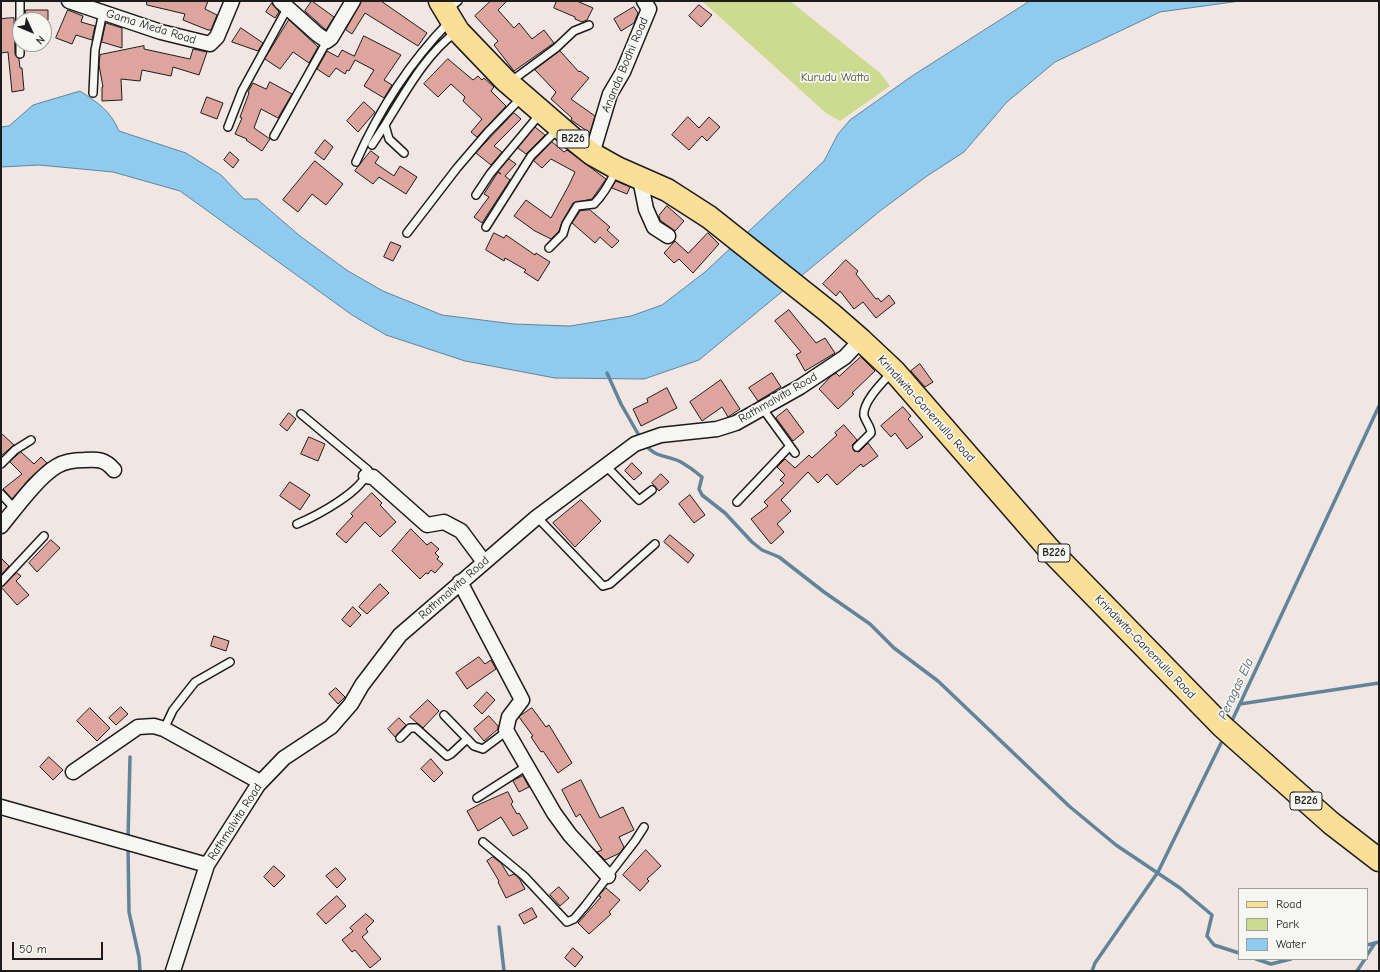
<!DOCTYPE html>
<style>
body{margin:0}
#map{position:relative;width:1380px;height:972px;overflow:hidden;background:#f1e6e1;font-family:"Comic Neue",sans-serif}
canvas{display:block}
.frame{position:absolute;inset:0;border:2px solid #1c1c1c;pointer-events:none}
.legend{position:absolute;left:1238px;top:888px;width:130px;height:72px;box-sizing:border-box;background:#f6f6f2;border:1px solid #9f9f9c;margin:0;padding:5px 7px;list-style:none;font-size:12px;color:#1c1c1c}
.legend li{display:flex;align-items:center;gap:8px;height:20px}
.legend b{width:20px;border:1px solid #9f9f9c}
.north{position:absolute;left:12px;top:12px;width:40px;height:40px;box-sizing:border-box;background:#f6f6f2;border:1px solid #9f9f9c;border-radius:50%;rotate:134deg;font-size:11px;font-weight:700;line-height:16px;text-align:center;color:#1c1c1c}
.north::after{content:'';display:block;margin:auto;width:14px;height:18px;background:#1c1c1c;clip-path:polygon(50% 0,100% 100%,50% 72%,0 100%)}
.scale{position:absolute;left:12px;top:942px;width:91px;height:18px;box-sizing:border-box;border:2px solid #1c1c1c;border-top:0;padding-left:5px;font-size:12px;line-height:14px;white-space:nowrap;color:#1c1c1c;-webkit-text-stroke:3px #f6f6f2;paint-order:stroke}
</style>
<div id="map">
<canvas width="1380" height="972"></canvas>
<div class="frame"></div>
<ul class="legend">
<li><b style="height:5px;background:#fbdf96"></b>Road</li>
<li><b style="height:11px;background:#ccdb8f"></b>Park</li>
<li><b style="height:11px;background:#8fcaef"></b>Water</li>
</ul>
<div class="north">N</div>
<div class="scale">50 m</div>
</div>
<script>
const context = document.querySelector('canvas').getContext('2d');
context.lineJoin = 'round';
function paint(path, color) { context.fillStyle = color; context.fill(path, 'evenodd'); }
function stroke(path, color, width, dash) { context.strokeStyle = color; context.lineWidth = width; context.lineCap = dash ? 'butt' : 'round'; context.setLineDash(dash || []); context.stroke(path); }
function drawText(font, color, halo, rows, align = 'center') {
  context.font = font + ' "Comic Neue",sans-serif'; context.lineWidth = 3.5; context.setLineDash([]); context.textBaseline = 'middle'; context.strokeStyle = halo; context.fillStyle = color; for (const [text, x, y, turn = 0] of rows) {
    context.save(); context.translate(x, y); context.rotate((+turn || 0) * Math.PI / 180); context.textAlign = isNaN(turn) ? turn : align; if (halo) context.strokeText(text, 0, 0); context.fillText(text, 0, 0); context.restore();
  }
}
paint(new Path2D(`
 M702,1H790L880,73L890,86L840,121L826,113Z`), '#ccdb8f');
const water = new Path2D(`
 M1030,1H1240L1160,12L1055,62L1007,102L964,152L927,176L880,211L699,360L644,379L555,378L465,361L386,335L352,315L180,191L113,172L39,165L1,167V127L9,126L33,105L80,91C98,103 110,110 119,131L186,153L221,175L244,199H257L300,236L348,271L383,291L442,315L514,324L570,326L631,316L662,305L705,272L824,161L838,134L850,120L912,76Z`);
paint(water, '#8fcaef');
stroke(water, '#61849b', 1);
stroke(new Path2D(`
 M607,373L621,404L641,439
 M645,444C655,458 667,455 681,462C688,466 695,471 702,477L699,489L702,495L725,513L752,542L762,550L779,557L824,592L870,624L894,648L938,681L1069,806L1116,845L1180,888L1212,915L1207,936L1214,945L1239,953
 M1240,704L1379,683
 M1230,725L1379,406
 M128,840L130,757
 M128,846L129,912L139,957L140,971
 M499,927L504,971
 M1367,945L1375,943
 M1367,955L1375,943L1379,942
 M1256,959L1271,964L1291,959
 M1092,971L1095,963L1158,872L1224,737
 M1357,971L1365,959`), '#61849b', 3.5);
const building = new Path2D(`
 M147,1H208L205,9L217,15L211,30H208L183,20L185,14L147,5Z
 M312,1L334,17L326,30L305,11Z
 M361,1H381L427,33L418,46L365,13L352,34L346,30Z
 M491,1H507L498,10L514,28L519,23L532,39L544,30L554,43L514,71L494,45L498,41L475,16Z
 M557,1H577L593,8L587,20L582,22L575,19V17L554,8Z
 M272,3L279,12L275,18L266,12Z
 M699,5L712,15L701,27L689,16Z
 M634,7L638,13L634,23L621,31L614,19Z
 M26,10H48V20H26Z
 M68,10L83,16L81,22L95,26L92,40L76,35L72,44L56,38Z
 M14,18L15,54L19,59L20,68H22L24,90L12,92L8,52L1,53V19Z
 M289,20L318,47L309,63L293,52L280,69L265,59Z
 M106,23L122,28V48L102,42Z
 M241,28L263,43L258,51L232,42Z
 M364,36L401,55L384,80L392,85L384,98L364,86L374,70L355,60L349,71L347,70L345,74L336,68L329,77L317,69L327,51L338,57L342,50L354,56Z
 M144,46V49L190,59L193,49L207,52L199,75L173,67L171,76L142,70L140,81L121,79L122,100L102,101V87H103L99,65L100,55Z
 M560,51L579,72L580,71L589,78L571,99L595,116L590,133L571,120L572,118L551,99L556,92L535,70Z
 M448,59L473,80L478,76L482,80L484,78L494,87L491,91L506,106L477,137L471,132L482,119L463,101L465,97L451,84L438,97L424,84Z
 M270,82L292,94L278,118L261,109L254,128L270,139L262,151L246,140L247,139L235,134L242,118L240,117L249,93L248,92L253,83L266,89Z
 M207,97L223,103L217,119L201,113Z
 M364,102L375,112L358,132L347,121Z
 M514,113L521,119L494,146L502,152L491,165L476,153Z
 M688,117L699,128L709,117L720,127L707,141L702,136L689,150L672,135Z
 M535,127L545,135L526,154L518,148Z
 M325,140L333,147L324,160L315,153Z
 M552,142L564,152L567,150L606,179L592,199L573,203L562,222L559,231L551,239L535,231L514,216L526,200L551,218L569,185L575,172L551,159L542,168L534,161Z
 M371,151L379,157L375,163L394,176L400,166L417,177L406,194L379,177L373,184L355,171Z
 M230,152L239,160L233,168L224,160Z
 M509,159L516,164L505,176L510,180L482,223L474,217L489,197L484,194L498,172L501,174L498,172Z
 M315,161L343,184L326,205L312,194L298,212L283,200Z
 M616,181L630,187L627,194L612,188Z
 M667,206L684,221L675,231L660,220L659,216Z
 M590,210L610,227L607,230L619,241L612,248L600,237L595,243L572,223L580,211Z
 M494,233L504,238L506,235L535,255L536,253L550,262L538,281L524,272L526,270L505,258L504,261L486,250Z
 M708,233L719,244L693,273L679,259L674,263L664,253L675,241L688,253Z
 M391,242L401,246L393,261L384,257Z
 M846,260L858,271L856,274L876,299L878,298L881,302L889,295L895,303L876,318L863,302L854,309L840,291L836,296L823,284Z
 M789,310L816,343L825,338L835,353L805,371L796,355L801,352L775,321Z
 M861,357L875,371L852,393L854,394L838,409L819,389L831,376L836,373L839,376Z
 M920,364L933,382L925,387L911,371Z
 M772,373L781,387L758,401L749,388Z
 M721,380L740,409L728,417L722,407L702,421L690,402Z
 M667,388L677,408L641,426L633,409L648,402L647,399Z
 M903,407L911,416L908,419L923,437L907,449L895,433L891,437L881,426Z
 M787,409L804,432L793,441L776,418Z
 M289,413L296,419L287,431L280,425Z
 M844,425L857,440L852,445L854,451L859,452L868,443L878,456L863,467L861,464L837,485L827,474L818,483L808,472L781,500L791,511L777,524L784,532L771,544L751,519L768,506L764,502L784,483L780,480L785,475L777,467L785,459L795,468L809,455L812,458L837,435L835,433Z
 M1,433L14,445L2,455L1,454Z
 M309,437L325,444L318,461L301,454Z
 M21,452L34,464L41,457L47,463L29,479L12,499L3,489L22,474L10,462Z
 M632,463L642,473L634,480L625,471Z
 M661,474L669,482L659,491L652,483Z
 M290,482L310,495L300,510L280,496Z
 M372,493L382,503L380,505L396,522L380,537L365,522L346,543L336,534L353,516L351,514Z
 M690,495L705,515L694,523L679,504Z
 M581,500L601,521L575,547L553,523Z
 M411,529L427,545L431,542L439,549L435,553L439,557L437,559L443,564L435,573L431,570L428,574L426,573L420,579L392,551Z
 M670,535L694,555L688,563L664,542Z
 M51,540L60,548L37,572L29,563Z
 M1,558L9,566L1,575Z
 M17,573L21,576L16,581L29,595L17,605L1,587Z
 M380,584L389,593L367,614L359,607Z
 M353,607L361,615L350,627L342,620Z
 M214,636L229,641L226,651L211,646Z
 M479,657L485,664L491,660L496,669L467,689L456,673Z
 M336,688L345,697L338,704L329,694Z
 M487,692L495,700L482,714L474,706Z
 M428,700L439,711L423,728L410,717Z
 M121,707L128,714L116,725L109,718Z
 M90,708L110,728L97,741L77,721Z
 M532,708L546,727L549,725L572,763L558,773L543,751L541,752L531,737L533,736L519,717Z
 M489,716L498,726V729L484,741L474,729Z
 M399,718L406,725L395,737L388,729Z
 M49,757L63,770L53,780L40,767Z
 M431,759L443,773L434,782L421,769Z
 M523,776L529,787L519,792L513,781Z
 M581,780L600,818L623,807L634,830L619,837L624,847L620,853L605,860L597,852L602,850L580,814L576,817L562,790Z
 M508,792L513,802L511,804L517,814L519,813L528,828L513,836L501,817L478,831L467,811L480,804Z
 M646,850L661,866L647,879L649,881L640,891L623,875Z
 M493,857L501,863L509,876L514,874L519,878L525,889L506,898L498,882L499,881L487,861Z
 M274,866L285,876L274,887L264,877Z
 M336,868L346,879L337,888L326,876Z
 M559,887L569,898L560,906L550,895Z
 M606,888L620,900L609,912L611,914L589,934L578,923L601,897L599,896Z
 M337,896L346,906L326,924L317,914Z
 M532,908L537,917L524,924L519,915Z
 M366,914L374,921L366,929L368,932L362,937L381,959L370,968L355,950L352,952L342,940L353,931L350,928Z
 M573,948L583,957L575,967L565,958Z`);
paint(building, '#dea49e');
stroke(building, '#1c1c1c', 1);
const service = new Path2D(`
 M448,9L458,1
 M20,43V1
 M20,44V54
 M510,82L556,48L574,31L589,25
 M93,93L95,50L103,12
 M228,127L242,91L288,7
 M274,136L327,41
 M372,145L385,125
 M404,153L389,139L385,125C405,93 425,55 456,32
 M356,162C379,110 410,62 449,22
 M476,195L490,174L540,114
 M486,227L531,156L558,129
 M407,233L457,168L487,133L521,98
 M549,248L563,234L566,224L577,206L594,204C604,194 610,183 616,170
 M763,409L795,453
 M857,447L871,433C871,427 866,422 864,416C862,402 883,382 892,372
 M1,464L15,450L31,440
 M606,466L639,500L652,490
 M1,494L15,509
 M737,502L790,446
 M537,517L603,586L610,584L655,544
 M297,524C316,516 364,491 368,470L301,414
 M1,582L44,536
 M444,715L474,746L483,749L507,731
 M164,729L173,710L195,682L230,662
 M400,738L410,728H416L447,756L451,754L467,739
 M477,798L527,766
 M483,842L524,876L567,922L574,919L585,906L635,841L644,827`);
const minor = new Path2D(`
 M69,1L161,32L210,44L217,37L232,1
 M280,1L317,34L327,41L331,38L353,1
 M592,154L610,94L623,72L649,9L644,1
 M640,179L646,209L654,227L668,236
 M366,476L373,477L427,525L444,522L461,531L484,562
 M1,526C15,509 38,477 57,466C64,462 75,460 84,460C97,459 105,459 114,470
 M460,582L522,700L509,717L506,730L554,813L570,835L608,876
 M73,772L138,727L154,726L164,729L260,782
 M1,807L207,865
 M173,971L207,865L258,785L284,758L331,727L351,704L362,685L400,635L537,517L635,444L661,435L717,429L736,423L800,387L845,357L861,340`);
const primary = new Path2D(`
 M440,1L458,31L505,80L572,138L592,154L617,168L667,190L709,217L830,313L861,340L894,371L1049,549L1223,727L1331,823L1379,860`);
stroke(service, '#1c1c1c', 10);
stroke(minor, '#1c1c1c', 17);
stroke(primary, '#1c1c1c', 25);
stroke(service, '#f6f6f2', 7);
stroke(minor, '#f6f6f2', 14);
stroke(primary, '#fbdf96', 22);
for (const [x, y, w] of [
 [573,139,32],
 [1054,553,32],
 [1306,801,32]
]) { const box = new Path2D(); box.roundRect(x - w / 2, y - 9, w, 18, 3); context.fillStyle = '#f6f6f2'; context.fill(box); stroke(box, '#1c1c1c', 1); }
drawText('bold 11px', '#1c1c1c', null, [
 ["B226",573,139],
 ["B226",1054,553],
 ["B226",1306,801]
]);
drawText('12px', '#1c1c1c', '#f6f6f2', [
 ["Gama Meda Road",151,27,17],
 ["Ananda Bodhi Road",625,65,-67],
 ["Rathmalvita Road",778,398,-30],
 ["Krindiwita-Ganemulla Road",926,409,48],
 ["Rathmalvita Road",454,588,-41],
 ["Krindiwita-Ganemulla Road",1145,647,46],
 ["Rathmalvita Road",235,822,-57]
]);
drawText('12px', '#51553e', '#f6f6f2', [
 ["Kurudu Watta",835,78]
]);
drawText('italic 13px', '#445966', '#f6f6f2', [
 ["Peragas Ela",1236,689,-65]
]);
</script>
